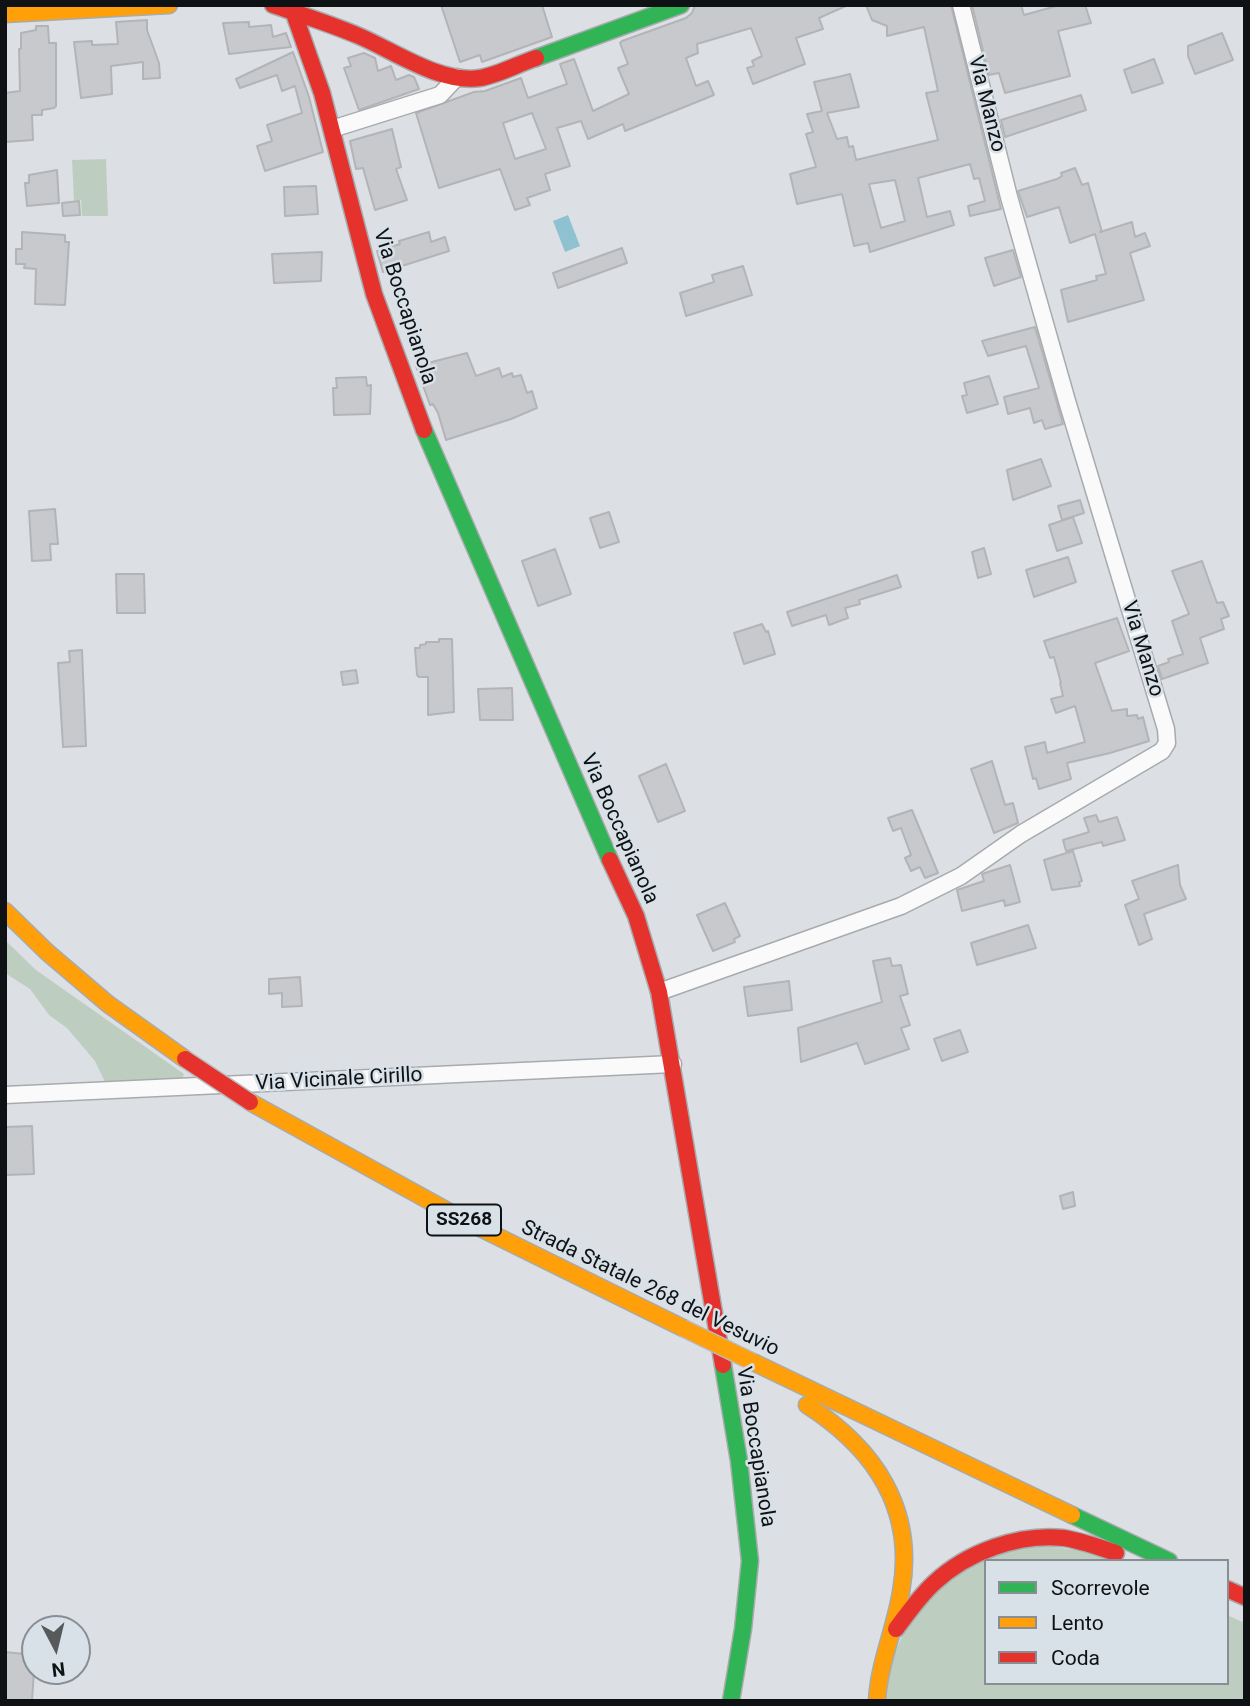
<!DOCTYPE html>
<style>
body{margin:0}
#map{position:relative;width:1250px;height:1706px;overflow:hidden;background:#dce0e4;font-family:Roboto,sans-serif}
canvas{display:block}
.frame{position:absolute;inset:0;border:7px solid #0f1214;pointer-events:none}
.legend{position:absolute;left:984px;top:1559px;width:245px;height:126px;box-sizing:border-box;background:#d8e1e8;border:2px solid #888e93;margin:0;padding:9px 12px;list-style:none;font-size:21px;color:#0f1214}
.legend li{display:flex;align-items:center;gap:14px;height:35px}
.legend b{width:35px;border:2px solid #888e93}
.north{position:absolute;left:21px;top:1615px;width:70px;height:70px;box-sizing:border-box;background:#d8e1e8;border:2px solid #888e93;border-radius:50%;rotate:173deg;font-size:19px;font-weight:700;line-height:28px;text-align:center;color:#0f1214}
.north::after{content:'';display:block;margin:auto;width:24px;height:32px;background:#575a5d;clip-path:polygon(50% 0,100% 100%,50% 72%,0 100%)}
</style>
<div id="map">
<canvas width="1250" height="1706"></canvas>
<div class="frame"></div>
<ul class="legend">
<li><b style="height:9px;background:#30b455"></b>Scorrevole</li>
<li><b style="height:9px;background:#ff9f0a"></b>Lento</li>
<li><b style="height:9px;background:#e5322d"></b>Coda</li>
</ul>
<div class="north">N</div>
</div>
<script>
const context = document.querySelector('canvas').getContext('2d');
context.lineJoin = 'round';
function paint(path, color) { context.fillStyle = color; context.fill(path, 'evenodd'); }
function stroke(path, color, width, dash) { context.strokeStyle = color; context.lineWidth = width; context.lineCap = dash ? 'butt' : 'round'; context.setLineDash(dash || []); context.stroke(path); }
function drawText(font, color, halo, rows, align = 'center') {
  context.font = font + ' Roboto,sans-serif'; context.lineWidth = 5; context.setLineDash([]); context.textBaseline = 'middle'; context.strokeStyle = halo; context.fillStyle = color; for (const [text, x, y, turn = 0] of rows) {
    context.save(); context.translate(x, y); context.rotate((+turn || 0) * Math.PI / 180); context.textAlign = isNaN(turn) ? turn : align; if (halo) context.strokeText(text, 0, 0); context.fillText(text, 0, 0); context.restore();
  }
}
paint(new Path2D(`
 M106,159L108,216H82L81,200L74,201L72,160Z
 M5,940L36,970L184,1074L182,1079L105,1082L95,1061L67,1028L49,1015L30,989L5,973Z
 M1046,1546L1085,1551L1112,1561H986V1683H1227V1615L1245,1623V1701H887C888,1612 961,1551 1046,1546Z`), '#bdcec1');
paint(new Path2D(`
 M568,215L580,246L565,252L553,221Z`), '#8ec2d1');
const building = new Path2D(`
 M441,5H542L552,37L482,62L480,55L460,62Z
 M695,5H848L819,18L823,29L796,38L805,64L753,84L747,68L754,66L752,61L762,56L751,28L697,44L698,53L686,58L696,86L708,81L714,95L625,131L623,124L588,139L581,121L557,128L570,166L545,174L550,190L527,198L530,205L515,210L500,169L439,188L416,113L474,92L485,91L521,78L528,98L567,84L560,64L574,59L593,111L629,94L618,68L628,64L620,43L622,41L686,18L692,13ZM532,113L546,149L515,159L503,123Z
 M866,5H951L1001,209L970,216L968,206L985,201L979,178L974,179L970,164L918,178L927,217L950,211L954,225L870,252L868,243L854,246L842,194L797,204L790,174L816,167L806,134L813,132L807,114L822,111L814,82L838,77L850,74L859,107L827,113L837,139L847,137L849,147L853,146L856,160L938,140L926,93L938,91L924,27L887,36V26L872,20ZM895,180L905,221L881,228L869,184Z
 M972,5H1021L1024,15L1060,5H1085L1091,23L1058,31L1070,76L1005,93L999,73L989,75Z
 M147,20V30L159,63L160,78L143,79V62L111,66L112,94L81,98L74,42L92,41V45L118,44L116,22Z
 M249,22V27L271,25L273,37L286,33L291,47L229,54L223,23Z
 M36,26H48L49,43H56V106L54,108L42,110V115H32L33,140L5,142V93L20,91L19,49H21V33L36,30Z
 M1222,33L1233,60L1195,74L1188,56V46Z
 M293,52L309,97L323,152L265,171L257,146L272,141L267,125L302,113L295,86L282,91L277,75L240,88L236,79Z
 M364,53L375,58L378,71L391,66L396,80L409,75L414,77L419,89L359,110L344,68L351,66L348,58Z
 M1154,59L1163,83L1132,93L1124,70Z
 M1081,95L1086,110L1005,137L1001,120Z
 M392,129L401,167L396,169L407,200L375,210L363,168L356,169L350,141Z
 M1075,168L1082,185L1088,183L1102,232H1100L1132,222L1135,237L1145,233L1150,246L1130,253L1144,300L1068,322L1061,290L1097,280L1096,276L1106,274L1095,234L1070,243L1059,207L1027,217L1018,191L1057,179L1062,176L1061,173Z
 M57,170L59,203L27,206L25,183H29V175Z
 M316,186L318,214L285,216L284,187Z
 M79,201L80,215L63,216L62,203Z
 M22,232L65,235V242H69L65,305L35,304L36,269L24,268L25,264H16V249H22Z
 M429,232L431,242L445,237L449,251L383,272L377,251L400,244L399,241Z
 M622,248L627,263L558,288L553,273Z
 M1013,250L1021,277L994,286L985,258Z
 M322,252L321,281L274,283L272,254Z
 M743,266L752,295L686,316L680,293L714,282L712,275Z
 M1035,327L1063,424L1045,429L1042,420L1034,423L1030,408L1008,414L1004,397L1039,388L1026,346L988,356L982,341Z
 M467,353L476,376L499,368L502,377L512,373L513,377L521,375L527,393L532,391L537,408L511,419L446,440L438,413L433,404L430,405L416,366Z
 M989,376L998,404L967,413L962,396L967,395L964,383Z
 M366,377L367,386L371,385L370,414L334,415L333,388H337L336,378Z
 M1041,459L1051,486L1013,500L1007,470Z
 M1080,500L1084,513L1062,520L1058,506Z
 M55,509L58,544H50L51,560L32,561L29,511Z
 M609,512L619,542L600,548L590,518Z
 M1073,517L1082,543L1057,551L1049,525Z
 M984,548L991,574L978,578L972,552Z
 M555,549L571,594L538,606L522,561Z
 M1068,557L1076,582L1034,597L1026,570Z
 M1202,561L1217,603L1223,602L1229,616L1221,619L1224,629L1200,638L1208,663L1162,679L1158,666L1169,662L1168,659L1183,654L1172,621L1189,614L1172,571Z
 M116,574H144L145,613H117Z
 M897,575L901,587L859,600L860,604L845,608L848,618L829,625L826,615L792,626L787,612Z
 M1117,618L1129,651L1095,663L1112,711L1127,709V716L1137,715L1138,719L1143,717L1149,741L1110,753L1067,763L1071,779L1039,789L1036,778L1033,779L1025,747L1045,742L1047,753L1085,742L1075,706L1056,713L1051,699L1063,696L1060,683H1061L1054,657L1050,658L1044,641Z
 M762,624L766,632L768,631L775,654L744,664L734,633Z
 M439,639H452L454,712L428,715V677H419L417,675L415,648H420V645L426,644V642H439Z
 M82,650L86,746L63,747L58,663L70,662L69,651Z
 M356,670L358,683L343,685L341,672Z
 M512,688L513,720H480L478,689Z
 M992,761L1005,805L1013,803L1018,823L994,833L971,769Z
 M666,764L685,811L658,822L639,776Z
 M912,810L938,873L925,878L920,867L911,871L905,858L911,855L901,828L893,831L888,818Z
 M1096,815L1099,822L1117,817L1125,840L1103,846L1102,842L1066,851L1063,840L1089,832L1084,818Z
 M1073,851L1082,881L1079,882L1080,886L1052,890L1044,860Z
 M1010,865L1020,902L1005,906L1004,900L962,911L957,890L984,881L982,874Z
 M1178,865L1180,885L1186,899L1144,914L1152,939L1139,945L1125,905L1139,899L1132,881Z
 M725,903L740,936L734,939L735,942L713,951L697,915Z
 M1028,925L1036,948L977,965L971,943Z
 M890,958L892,966L901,965L908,994L900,996L910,1025L901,1028L909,1049L865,1064L857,1043L801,1062L798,1028L882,1002L873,961Z
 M300,977L302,1006L282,1007V993L269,994V979Z
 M789,981L792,1010L748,1016L744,987Z
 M960,1030L968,1052L942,1061L934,1039Z
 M32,1126L34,1174L5,1175V1127Z
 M1073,1192L1075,1206L1063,1209L1060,1196Z
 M5,1652L35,1655L32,1701H5Z`);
paint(building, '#c8c9cc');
stroke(building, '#b3b4b7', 2);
const street = new Path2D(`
 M332,129L440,95L457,77
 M659,992L901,906L961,876L1021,834L1162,751L1167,743L1166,729L1067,401L1009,197L961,5
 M5,1095L673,1064`);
const fast = new Path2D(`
 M536,58L681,5
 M424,430L610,860
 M723,1365L739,1461L750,1561L743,1629L731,1701
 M1072,1515L1169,1561`);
const slow = new Path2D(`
 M5,14L169,5
 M5,911L47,952L108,1004L185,1059
 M250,1102L464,1220L683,1328
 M753,1362L1072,1515
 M807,1405C874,1448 916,1509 901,1592C895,1629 879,1663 877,1701`);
const jam = new Path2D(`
 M273,5C302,15 331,24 359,36C394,51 441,84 480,78C498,75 518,64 536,58
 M291,5L322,93L374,294L424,430
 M610,860L636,916L659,992L723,1365
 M1227,1589L1245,1597
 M896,1629C908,1613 919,1597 934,1583C967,1552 1019,1533 1064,1538C1082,1541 1099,1547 1116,1553`);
stroke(street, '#a7abae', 19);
stroke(fast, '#a7abae', 19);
stroke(slow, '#a7abae', 19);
stroke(jam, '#a7abae', 19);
stroke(street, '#fafafb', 16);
stroke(fast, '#30b455', 16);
stroke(slow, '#ff9f0a', 16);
stroke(jam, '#e5322d', 16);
const slowBridge = new Path2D(`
 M683,1328L753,1362`);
const jamBridge = new Path2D(`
 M185,1059L250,1102`);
stroke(slowBridge, '#b9bbbd', 19, []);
stroke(jamBridge, '#b9bbbd', 19, []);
stroke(slowBridge, '#ff9f0a', 16);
stroke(jamBridge, '#e5322d', 16);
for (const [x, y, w] of [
 [464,1220,74]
]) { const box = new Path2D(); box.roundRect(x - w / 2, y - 15.5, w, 31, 5); context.fillStyle = '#d8e1e8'; context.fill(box); stroke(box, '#0f1214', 2); }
drawText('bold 19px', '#0f1214', null, [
 ["SS268",464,1220]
]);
drawText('21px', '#0f1214', '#d8e1e8', [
 ["Via Manzo",986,104,76],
 ["Via Boccapianola",404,307,72],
 ["Via Manzo",1142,649,73],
 ["Via Boccapianola",619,829,66],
 ["Via Vicinale Cirillo",339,1080,-3],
 ["Strada Statale 268 del Vesuvio",650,1289,26],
 ["Via Boccapianola",755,1447,81]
]);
</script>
